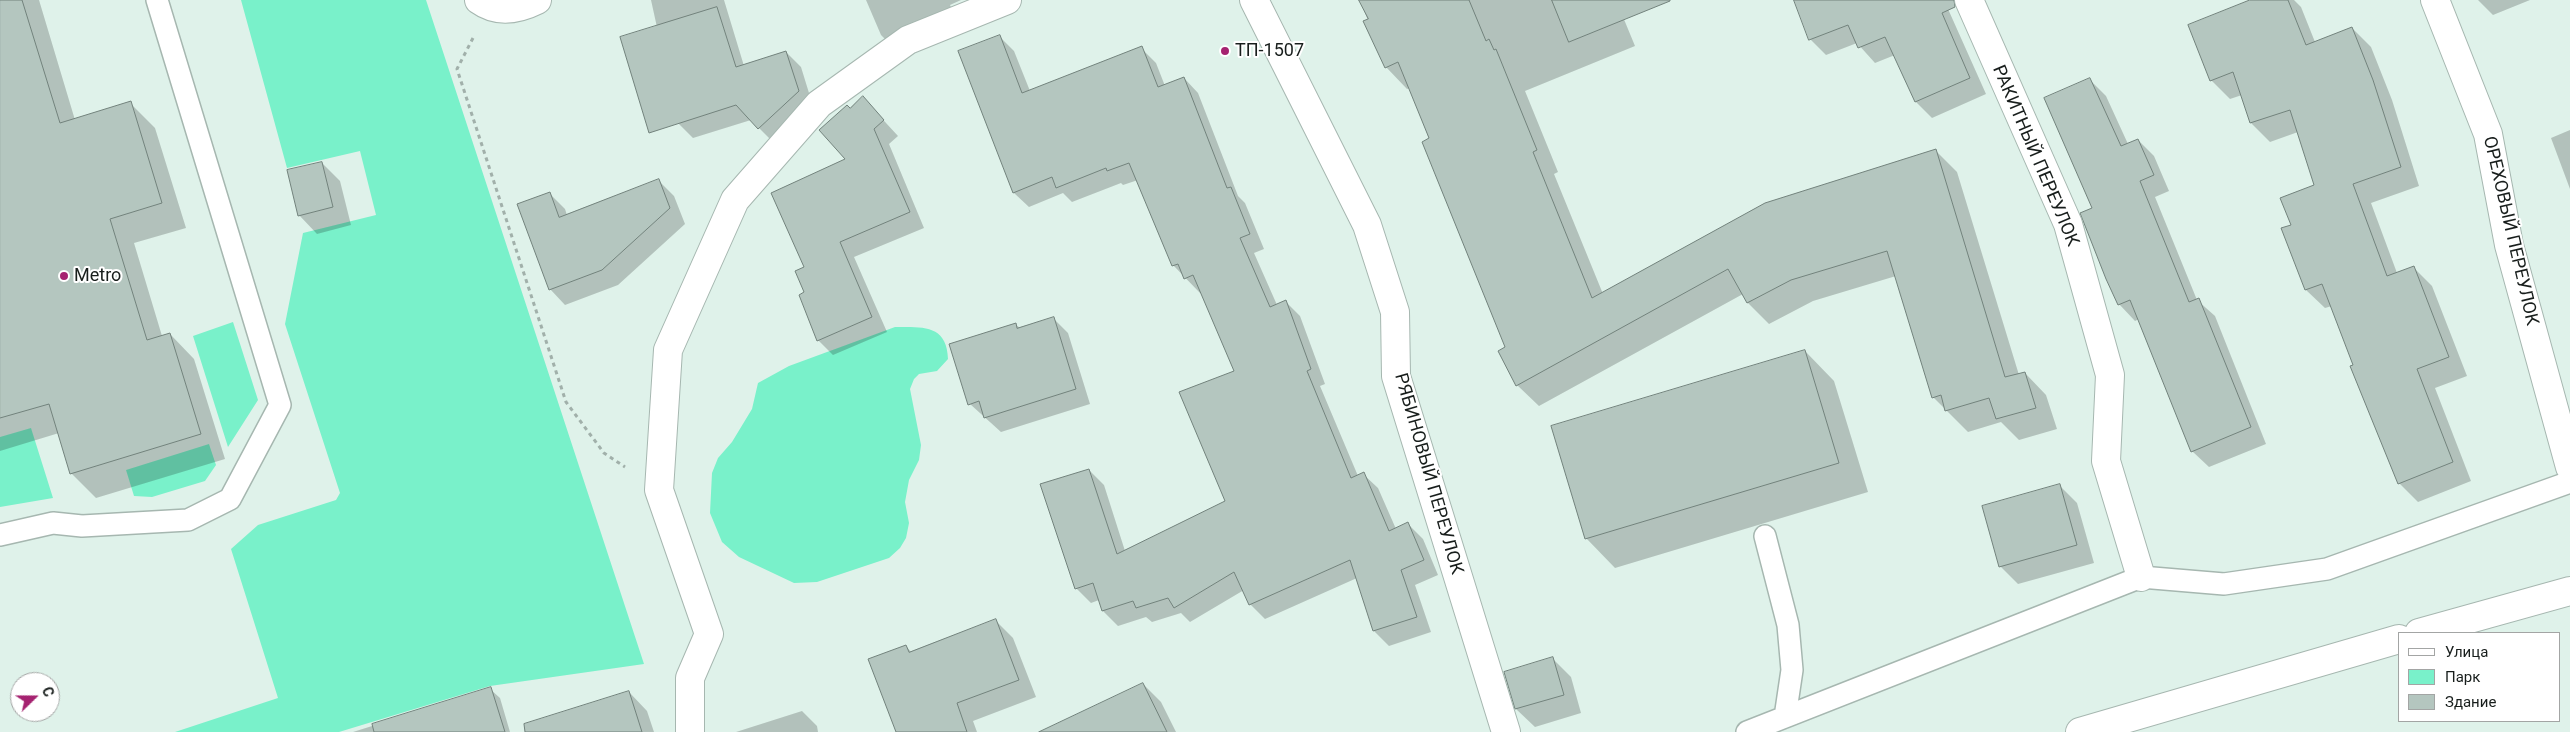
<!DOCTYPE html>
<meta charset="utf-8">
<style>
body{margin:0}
#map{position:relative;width:2570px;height:732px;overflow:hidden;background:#dff2ea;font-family:Roboto,sans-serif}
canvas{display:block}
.legend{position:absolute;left:2398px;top:632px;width:162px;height:90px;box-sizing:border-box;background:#fff;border:1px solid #a3a5a4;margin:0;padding:6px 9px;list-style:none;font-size:15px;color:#181e1c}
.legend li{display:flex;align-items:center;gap:10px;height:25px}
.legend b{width:25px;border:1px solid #a3a5a4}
.north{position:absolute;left:10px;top:672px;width:50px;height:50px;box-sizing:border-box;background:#fff;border:1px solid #a3a5a4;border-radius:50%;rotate:68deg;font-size:14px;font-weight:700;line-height:20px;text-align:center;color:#181e1c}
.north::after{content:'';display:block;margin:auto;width:18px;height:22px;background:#a52270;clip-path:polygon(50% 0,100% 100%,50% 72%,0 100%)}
</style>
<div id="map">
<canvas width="2570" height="732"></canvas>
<ul class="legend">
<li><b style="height:6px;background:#fff"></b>Улица</li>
<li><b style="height:14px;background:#79f1ca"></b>Парк</li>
<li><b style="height:14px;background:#b4c6bf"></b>Здание</li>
</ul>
<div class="north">С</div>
</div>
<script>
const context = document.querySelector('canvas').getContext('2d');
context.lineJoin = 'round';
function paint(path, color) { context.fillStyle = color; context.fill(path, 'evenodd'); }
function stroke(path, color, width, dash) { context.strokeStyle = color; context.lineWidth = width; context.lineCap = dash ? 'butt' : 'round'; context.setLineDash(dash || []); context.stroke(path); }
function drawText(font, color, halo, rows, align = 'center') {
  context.font = font + ' Roboto,sans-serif'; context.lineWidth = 4; context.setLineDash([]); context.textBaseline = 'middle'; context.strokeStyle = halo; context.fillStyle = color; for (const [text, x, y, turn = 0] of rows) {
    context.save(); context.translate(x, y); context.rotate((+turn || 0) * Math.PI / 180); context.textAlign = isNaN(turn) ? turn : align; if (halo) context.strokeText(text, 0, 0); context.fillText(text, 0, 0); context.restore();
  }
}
paint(new Path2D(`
 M241,0H426L644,664L490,686L339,732H175L278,698L231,549L258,525L336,500L340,493L285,324L303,233L376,215L360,151L287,168Z
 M233,322L258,400L228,447L193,336Z
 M895,327C922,327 947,324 948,359L937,371L919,374L914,379L910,389L921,445L919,460L909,480L905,502L909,523L906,538L900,548L889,558L817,582L794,583L739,557L722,542L710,513L712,473L718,458L732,442L752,409L758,383L789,366Z
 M31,428L53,498L0,507V437Z
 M209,444L216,465L205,481L152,497L134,496L126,470Z`), '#79f1ca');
paint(new Path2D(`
 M0,0H39L75,120L130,103L155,128L186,228L134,243L162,336L170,334L194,359L225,459L96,498L71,473L59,433L0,451Z
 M651,0H724L744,66L786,52L801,67L813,106L773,142L751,120L693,138L678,123Z
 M866,0H961L950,5L958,22L895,49L881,35Z
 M1360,0H1616L1635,46L1525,91L1558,172L1554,174L1603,294L1935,150L1957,172L2019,375L2025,373L2046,395L2057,429L2019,440L2001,422L1968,432L1933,397L1896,276L1813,301L1769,324L1748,303L1743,294L1539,406L1517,385L1507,347L1410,88L1407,89L1386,67Z
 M1797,0H1944L1986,94L1932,118L1916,102L1895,55L1875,63L1857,43L1826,55L1810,39Z
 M2253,0H2294L2301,7L2315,42L2352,28L2371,47L2392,100L2419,186L2371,203L2397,273L2413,267L2432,286L2467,376L2435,388L2471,481L2418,502L2399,483L2332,306L2325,308L2306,290L2292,225L2316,186L2298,132L2270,142L2251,123L2242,95L2230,99L2211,80Z
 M2478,0H2530L2493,15Z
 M999,36L1014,51L1030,91L1141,48L1156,63L1165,86L1184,78L1198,93L1238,196L1245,203L1264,249L1254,253L1277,305L1285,301L1300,316L1325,384L1320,386L1358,476L1363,474L1378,488L1396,529L1408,524L1423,539L1438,575L1415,585L1431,632L1389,646L1374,631L1357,578L1265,619L1250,604L1244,590L1190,622L1181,613L1152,622L1146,617L1118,626L1103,611L1099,600L1091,603L1076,588L1089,470L1104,485L1125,551L1227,501L1236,372L1202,292L1200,293L1173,265L1138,180L1123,185L1121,183L1072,202L1063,193L1029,207L1014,193Z
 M2090,80L2106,96L2128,144L2138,140L2154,156L2169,191L2155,197L2197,300L2215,316L2266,444L2209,467L2192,451L2139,319L2135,321L2119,304L2094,209Z
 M863,98L898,136L889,144L924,228L854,257L887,332L833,355L818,340L806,268L847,159L850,109Z
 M2570,130V189L2551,138Z
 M322,163L340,181L351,225L317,234L299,215Z
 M659,181L674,196L685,224L618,285L565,305L550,289L549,193L565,209L567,215Z
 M1053,318L1068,333L1090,404L1001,432L970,404L1015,324L1020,328Z
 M1805,351L1834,381L1868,492L1615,568L1586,538Z
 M2060,486L2077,503L2094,563L2018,584L2000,566Z
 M996,621L1013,638L1036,697L973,721L977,732H897L906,646L912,653Z
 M1553,659L1571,677L1581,713L1535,727L1516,709L1505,673Z
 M1143,684L1161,702L1176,732H1069Z
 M490,689L500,698L510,732H353Z
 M629,692L647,711L654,732H554Z
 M802,711L817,726L818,732H736Z`), '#0003');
const building = new Path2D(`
 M0,0H22L60,123L131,101L162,203L110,219L147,340L170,333L201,434L70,474L49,404L0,418Z
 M1359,0H1469L1486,41L1489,39L1494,50L1496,49L1537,150L1533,152L1592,298L1765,203L1936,149L2005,377L2025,372L2036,408L1996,419L1989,398L1945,411L1941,395L1932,398L1887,251L1791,280L1747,303L1728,269L1516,386L1498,351L1505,347L1422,142L1429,138L1398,62L1385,68L1363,21L1368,19Z
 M1552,0H1670V1L1569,42Z
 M1794,0H1954L1955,7L1942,13L1970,78L1915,102L1885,37L1858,48L1848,25L1809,40Z
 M2250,0H2288L2306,45L2352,27L2373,80L2401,167L2353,184L2387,276L2414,266L2449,357L2417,369L2453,462L2398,484L2350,366L2353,365L2322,284L2305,290L2281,228L2291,225L2280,198L2314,185L2290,110L2250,123L2233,72L2210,81L2188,25Z
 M717,7L736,67L786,51L799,91L758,129L736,105L649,133L620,37Z
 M1000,35L1022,93L1142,46L1158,87L1184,77L1227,188L1231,187L1250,234L1240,238L1270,307L1286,300L1311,369L1307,371L1351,478L1364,472L1389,531L1408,522L1424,560L1401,570L1417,617L1373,631L1350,560L1249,605L1234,572L1174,608L1168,598L1136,608L1133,601L1102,611L1093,583L1075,589L1040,484L1089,469L1117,554L1225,501L1179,392L1234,371L1193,275L1184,279L1178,264L1172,266L1129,163L1107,171L1106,168L1056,188L1052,177L1013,193L958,51Z
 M2090,78L2121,146L2138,139L2154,175L2140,181L2189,302L2199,298L2251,427L2191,452L2130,300L2118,305L2106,279L2080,213L2092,208L2044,98Z
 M863,96L884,120L874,129L910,212L840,242L872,317L817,341L799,295L804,292L795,271L804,267L771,193L845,159L819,130L847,105L850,108Z
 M322,162L333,207L298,216L287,170Z
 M659,179L670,208L602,270L549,290L517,204L550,192L559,217Z
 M1054,317L1076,389L984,418L979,401L968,405L949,344L1016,323L1017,328Z
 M1805,350L1839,463L1585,539L1551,426Z
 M2060,484L2077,545L1999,567L1982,506Z
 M996,619L1019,680L957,703L967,732H896L868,659L906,645L909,652Z
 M1553,657L1564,695L1515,709L1504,672Z
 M1143,683L1167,732H1039Z
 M491,687L505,732H374L372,724Z
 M629,691L642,732H525L524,724Z`);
paint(building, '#b4c6bf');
stroke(building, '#72827c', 1);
const lane = new Path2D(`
 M0,535L53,523L82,526L188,520L230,499L280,405L157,0
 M1765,536L1788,625L1792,670L1785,717
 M1747,732L2141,577L2224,584L2327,569L2570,482`);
const street = new Path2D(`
 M479,0C497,13 517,10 537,0
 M1254,0L1367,225L1395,312L1396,376L1506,732
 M1969,0L2068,224L2110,375L2106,461L2141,577
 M2435,0L2488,134L2509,245L2570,467
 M2419,633L2570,591
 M690,732V678L709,634L659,490L668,350L735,200L819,104L908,40L1007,0
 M2080,732L2399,639`);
stroke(lane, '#a6b7b0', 24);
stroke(street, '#a6b7b0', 30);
stroke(new Path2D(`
 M473,38L457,69L566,402L604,453L625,467`), '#a1b0aa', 3, [4, 4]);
stroke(lane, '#fff', 21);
stroke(street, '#fff', 28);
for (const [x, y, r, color] of [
 [1225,51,5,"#a52270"],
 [64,276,5,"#a52270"]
]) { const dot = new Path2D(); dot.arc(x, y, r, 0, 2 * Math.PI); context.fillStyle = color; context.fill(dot); stroke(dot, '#fff', 2); }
drawText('18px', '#181e1c', '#fff', [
 ["ТП-1507",1235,51],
 ["Metro",74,276]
], 'left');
drawText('18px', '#181e1c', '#fff', [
 ["РАКИТНЫЙ ПЕРЕУЛОК",2035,156,67],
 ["ОРЕХОВЫЙ ПЕРЕУЛОК",2510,231,77],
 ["РЯБИНОВЫЙ ПЕРЕУЛОК",1428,474,74]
]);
</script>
